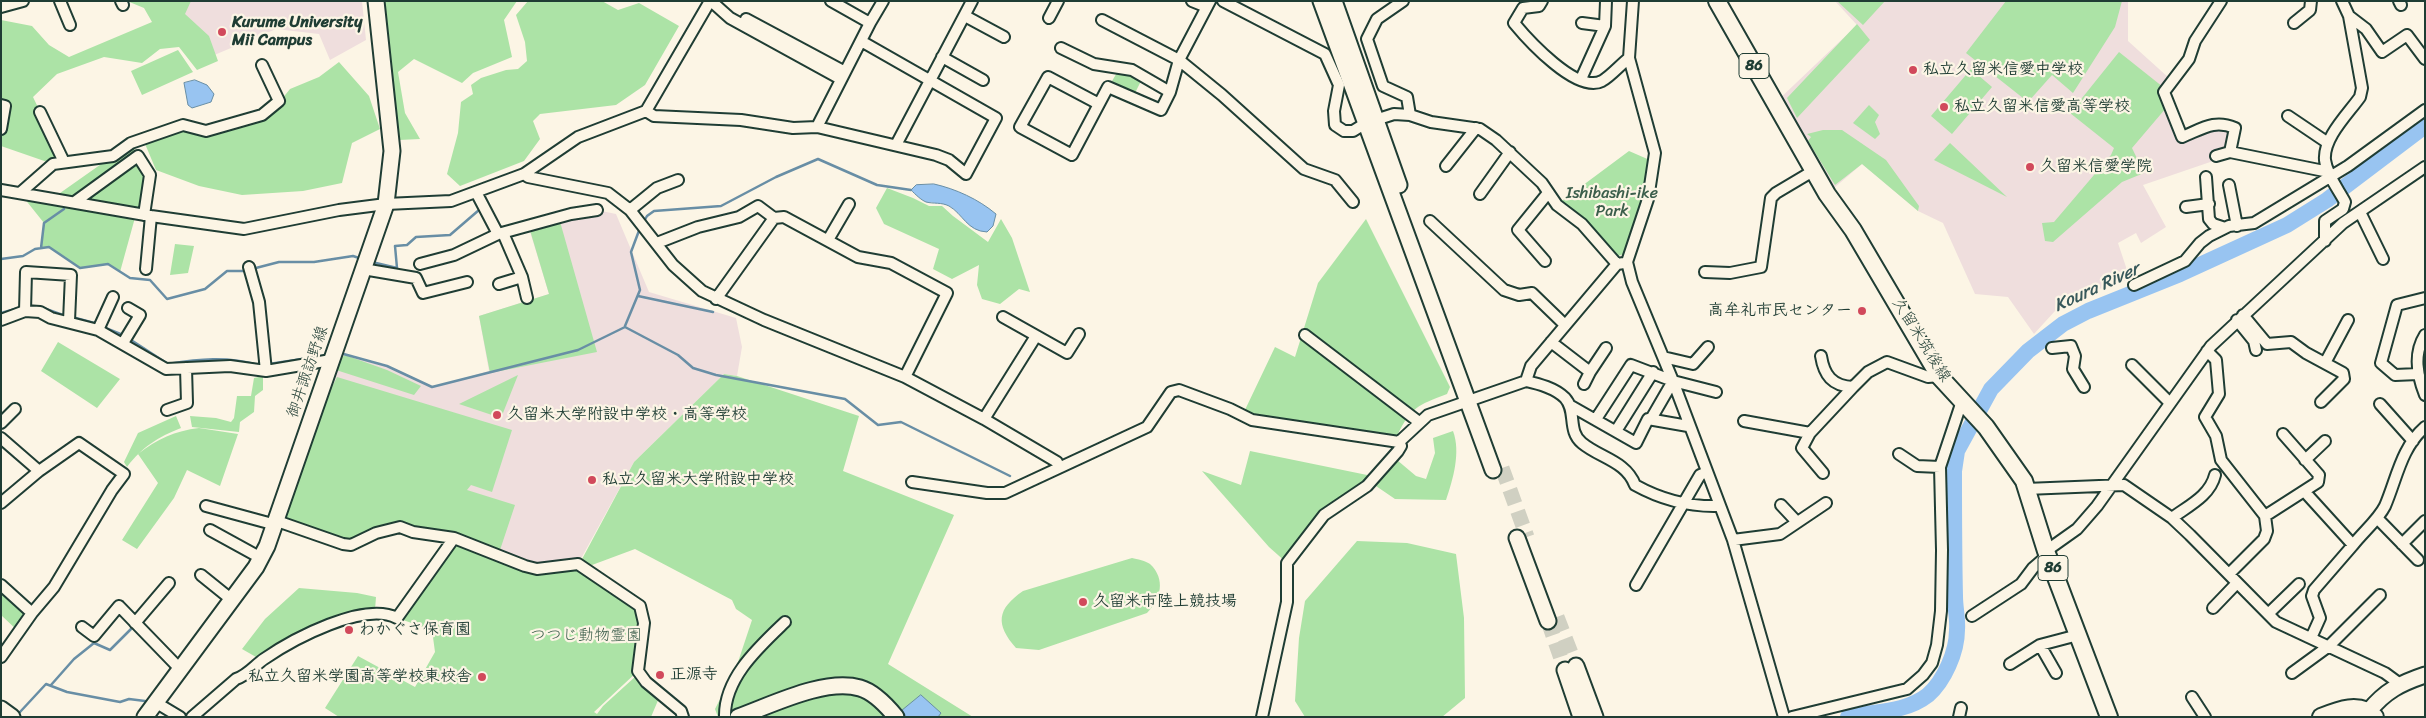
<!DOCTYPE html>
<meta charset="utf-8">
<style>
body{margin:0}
#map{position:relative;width:2426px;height:718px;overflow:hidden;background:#fcf5e5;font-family:Sriracha,sans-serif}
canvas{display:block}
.frame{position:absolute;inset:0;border:2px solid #1f3d34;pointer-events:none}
</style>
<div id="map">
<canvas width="2426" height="718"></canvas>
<div class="frame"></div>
</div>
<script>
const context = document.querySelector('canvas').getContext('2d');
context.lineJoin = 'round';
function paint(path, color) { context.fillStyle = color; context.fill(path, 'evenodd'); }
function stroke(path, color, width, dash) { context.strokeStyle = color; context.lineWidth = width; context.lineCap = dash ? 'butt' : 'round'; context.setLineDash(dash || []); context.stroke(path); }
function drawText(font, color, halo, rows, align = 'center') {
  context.font = font + ' Sriracha,"Klee One",sans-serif'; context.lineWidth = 4.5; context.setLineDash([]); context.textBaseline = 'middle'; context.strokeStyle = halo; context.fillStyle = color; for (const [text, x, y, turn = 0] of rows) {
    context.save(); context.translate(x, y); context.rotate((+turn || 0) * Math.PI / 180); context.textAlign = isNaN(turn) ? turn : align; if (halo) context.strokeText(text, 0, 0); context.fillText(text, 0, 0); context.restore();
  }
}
paint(new Path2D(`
 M156,1H362L366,40L330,60L319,34L276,29L193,64Z
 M1835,1H2128V41L2169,78L2166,108L2185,142L2228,122L2234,130L2228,153L2219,159L2143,185L2166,227L2141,243L2136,233L2118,243L2130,279L2065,300L2034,334L2008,297L1975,294L1943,223L1918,211L1862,164L1827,194L1775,103L1857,25Z
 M597,210L616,214L649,292L736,318L742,347L737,376L724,374L634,462L578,564L525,566L302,443L333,354L343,353L387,366L432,387L489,371L479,316L549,294L528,225Z`), '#efdedd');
paint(new Path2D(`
 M127,1H191L185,14L209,36L218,61L197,70L179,47L160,49L142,63L104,57L57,74L33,97L64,162L53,164L1,146V20L32,26L49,45L69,57L152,22L144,8Z
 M385,1H517L504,20L512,57L473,73L462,83L414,59L398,72L405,113L420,139L399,140Z
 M528,1H602L618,10L639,3L679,26L645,85L616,105L540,114L533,121L540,139L524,161L460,186L447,174L458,133L461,102L473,94L471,85L481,78L506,70L518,69L527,61L525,42L516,15Z
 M1837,1H1885L1863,25Z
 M2006,1H2122L2115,27L2073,93L2052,75L2028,102L1966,53Z
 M1857,24L1870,40L1797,118L1787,98Z
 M178,50L193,72L142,95L131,71Z
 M2119,52L2163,87L2166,108L2132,148L2144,173L2122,182L2053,242L2045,241L2042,223L2054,222L2111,155L2114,148L2070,113Z
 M339,62L369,96L380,129L352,143L342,183L303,191L242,195L199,186L156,170L143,139L183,125L206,131L262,115L264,121L290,89L319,77Z
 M1971,69L1992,87L1952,134L1931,116Z
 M1118,71L1129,72L1142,79L1135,93L1112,81Z
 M1869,105L1879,115L1875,122L1880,134L1875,139L1853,123Z
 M1823,130H1842L1886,160L1919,206L1918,211L1862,164L1835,185L1808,141L1811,137L1807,134Z
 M131,143L149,175L144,215L136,214L120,272L108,264L80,268L49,247L41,248L44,223L20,193L53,198Z
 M1950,143L2007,197L1934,160Z
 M1629,151L1652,161L1646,198L1627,253L1618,256L1586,222L1559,203Z
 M887,188L913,198L929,206H942L953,216L988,242L1001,219L1012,238L1030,292L1019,289L1000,304L982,299L977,285L979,265L952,279L933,269L939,249L884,224L876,208Z
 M559,218L597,352L490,373L479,316L549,294L529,227Z
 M1366,219L1450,387L1447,394C1418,405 1411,407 1397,436L1256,421L1244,412L1275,347L1295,357L1318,283Z
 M175,244L194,246L188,273L170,275Z
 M58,342L120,379L97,408L41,371Z
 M345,355L387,370L421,386L414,395L336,370L339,360Z
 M724,374L737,376L859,416L843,471L954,515L888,664L973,717H718L715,709L736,668L752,620L736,609L732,600L635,549L592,565L581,561L634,462Z
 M518,375L501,418L459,404Z
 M263,376V390L255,396L254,412L240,422L239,432L192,427L190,416L216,418L231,422L234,418L237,396H251L254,378Z
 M337,377L512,430L492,492L471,485L467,490L515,505L500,550L455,536L400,525L351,542L280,520L320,401L326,399Z
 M176,416L181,428C158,437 142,447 127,467L124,462L138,433Z
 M199,428L238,434L220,486L187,470L174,498L137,549L122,540L158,483L138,454C157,439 175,431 199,428Z
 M1453,431C1461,452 1453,480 1446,500L1395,499L1376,486L1397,460L1416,476L1426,479L1435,453L1433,438Z
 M1250,451L1372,476L1324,515L1287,563L1269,547L1202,471L1241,485Z
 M1357,541L1407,543L1456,554L1464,618L1465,698L1442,717H1305L1295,701L1299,638L1305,601Z
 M456,544C487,557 518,573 552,573L557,567L578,564L640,606L638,671L594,712L597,714L603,706L636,676L659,698L651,717H339L325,708L358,656L415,687L435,652L432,630L403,620Z
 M1132,558C1137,559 1146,561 1150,564C1166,579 1161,599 1147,613L1039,650L1016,648C995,624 997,609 1023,591Z
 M1,585L32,613L19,632L1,615Z
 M299,588L357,593L376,597L375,610L352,611L290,636L256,657L242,649L265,619Z`), '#ace3a6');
const water = new Path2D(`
 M195,80L207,85L214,94L211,102L192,108L188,105L184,83Z
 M934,184C956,189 978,199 996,214L993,226L987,232C967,231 963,214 949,206C941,202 934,204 926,202C921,200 915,194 911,190L916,185Z
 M921,695L941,713L938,717H894Z`);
paint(water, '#98c4f1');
stroke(water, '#688ea5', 1);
stroke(new Path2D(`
 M643,223L647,216L654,211L721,206L776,177L818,159L877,185L911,190
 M41,248L44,223L64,209
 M1,259L23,256L35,249L49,247L80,268L108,264L130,278L150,280L167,299L205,289L227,271H247
 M372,262L397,268L395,246L407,245L416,237L450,235L479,210
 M252,269L279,262H314L353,256L362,259
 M638,296L713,312
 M30,307C44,305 53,313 67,316
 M1,313L22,307
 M72,317L98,324
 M625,326L640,290L631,252L640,228
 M103,327L123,335
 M128,338L168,364C199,359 227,356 258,365
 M340,353L387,366L432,387L578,350L625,327L678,355L693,368L716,375L845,399L878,425L901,422L1010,476
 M269,364L328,355
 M51,685L74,659L94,643L110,650L133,627
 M20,712L46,684L67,692L120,702L129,699L145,701`), '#688ea5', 2.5);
stroke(new Path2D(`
 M1848,717C1875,711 1905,713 1928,695C1944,681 1957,652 1957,630C1958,619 1955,608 1955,596C1954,554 1954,513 1954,471L1957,451L1991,389L2028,351L2063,324L2088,311L2180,274L2287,225L2327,200L2425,126`), '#98c4f1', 16);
stroke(new Path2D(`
 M1502,468L1527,537
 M1557,617L1576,666
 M1548,621L1565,670`), '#d0d0c2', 15, [15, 8]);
const street = new Path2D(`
 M60,1L70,25
 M121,1L123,5
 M711,1L730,18L841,79
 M831,1L870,23L883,1
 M1192,1L1207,7
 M1210,1L1179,60L1222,95L1304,169L1335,180L1353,202
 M1223,1L1325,54L1339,85L1334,111L1335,125L1344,131H1353L1366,123L1394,114L1410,115L1431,122L1480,129L1496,140L1542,183L1557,205L1582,224L1617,264
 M1403,1L1377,19L1367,39L1383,86L1407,97L1410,115
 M1542,1L1539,6L1523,8L1514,23C1528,40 1577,94 1602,81C1611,76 1620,65 1629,58
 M1633,1L1629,58L1655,153L1648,199L1627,262L1632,282L1673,381L1733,540L1784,717
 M2221,1L2195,41L2189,59L2164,92L2182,137C2202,129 2214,119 2235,128L2230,152
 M2399,1L2401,5
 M1,7L23,1
 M965,16L1004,37
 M2349,16L2366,29L2382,52L2407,35L2425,59
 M1049,18L1058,1
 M746,19L845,72
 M1582,23L1605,26
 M2294,23L2310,10L2311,1
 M1061,48L1094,64L1132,70L1170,92L1179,60L1102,20
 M942,57L983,80
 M1581,79L1605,26L1606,1
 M1099,104L1048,77L1020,127L1072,155L1108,87L1161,110L1170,92
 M1,105L5,106L1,129
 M646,111L654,116L741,120L793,128L817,127L936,155L949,160L966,174L996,118L861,41
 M40,112L64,162
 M2288,116L2328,143
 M817,127L870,23
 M896,145L972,1
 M2216,156L2230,152L2329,172
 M1446,166L1476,128
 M524,174L528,177L608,193L630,210L673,265L702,291L764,320L905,377L984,419L1057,462L1059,467
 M2206,177L2209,219L2213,224L2225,228
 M2229,185L2237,226
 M1,190L151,216L244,229L339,210L386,204L451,201L524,174L578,137L646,111L710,1
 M20,193L53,164L113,156L131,143L183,125L206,131L262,115L279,101L262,65
 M1480,194L1510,152
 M76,201L138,156L150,175L144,215
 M2186,207L2209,204
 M630,210L657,188L678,180
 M2360,212L2383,259
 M1430,221L1504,290L1519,295L1532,293L1564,324
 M503,233L522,277L527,298
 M498,234L571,214L597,210
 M828,240L849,204
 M2325,241V221L2343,209L2345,202C2338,189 2327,175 2325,160C2323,138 2348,114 2360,97L2362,88L2349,16L2342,1
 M657,243L698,227L739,217L758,206L774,218L784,217L858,257L891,263L947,293L905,377
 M1545,261L1518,230L1548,193
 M420,264L454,255L498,234L476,192
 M249,267L259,302L266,371
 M146,269L151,216
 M363,269L416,278L423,293L467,282
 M1705,272L1730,273L1761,267L1771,198L1776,193L1813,171
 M499,284L522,277
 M2134,285L2185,261L2200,243L2209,236L2229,226L2254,223L2348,166L2425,110
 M716,299L774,218
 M25,311L26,272L71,275L69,321
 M2243,315L2267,344L2291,342L2306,353L2343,373L2344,379L2321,402
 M1003,317L1067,353L1079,334
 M1,320L25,311L40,312L51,318L98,330L166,369L230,366L266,371L331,360
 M2237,320L2254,341L2256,350
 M98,330L113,297
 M1305,335L1419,422
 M2425,335C2413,354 2417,375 2425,395
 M1551,342L1590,372L1606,348
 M123,343L140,315L128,308
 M2052,348L2071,346L2075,356L2073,369L2084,387
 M2207,351L2216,360L2219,394L2205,417L2216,436L2221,460L2265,516
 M1821,356C1824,375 1832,386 1853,387L1868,372L1887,362L1928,377L1939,376
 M1663,357L1693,364L1708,347
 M2325,363L2348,320
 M2132,365L2170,403
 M2418,374L2395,375L2381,363L2397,305L2425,298
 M1526,381L1531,366L1617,264L1624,263
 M1584,384L1590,372
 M2380,404L2413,441
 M1571,406L1636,443L1648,419L1688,426
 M167,410L187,403L186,368
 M984,419L1036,336
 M1596,419L1631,365L1673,381L1716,392
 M1651,419L1673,381
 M1744,421L1810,433L1853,387
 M1,423L15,409
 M1616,431L1653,372
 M1810,433L1802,448L1823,473
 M1,438L39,471L1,503
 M1899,454L1917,466L1940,467
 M2305,460L2325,441
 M912,482L987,493H1005L1147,427L1171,392L1179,390L1230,409L1252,420L1399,442
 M2026,489L2124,485L2172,518L2190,535L2276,622L2385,673L2400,684
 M2304,491L2353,545C2363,532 2378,520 2385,506C2397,478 2401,448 2425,427
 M1781,505L1797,522
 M206,506L276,525
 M2172,518C2188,506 2210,496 2215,475
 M2377,518L2418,560
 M277,521L343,544L351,545L376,533L400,527L413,532L454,538L525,566L537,569L578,564L640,606L644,623L638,671L646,682L681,711L683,717
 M210,530L261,558
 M1733,540L1780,534L1826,503
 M2402,544L2425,521
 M2046,551L2077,529L2097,506L2211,346L2343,223L2425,167
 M2229,574L2264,539L2267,531L2265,516L2318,482L2319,475L2283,434
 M201,575L232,600
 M1,585L32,613
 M1636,585L1700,475L1707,472
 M2213,608L2237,583
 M2268,614L2299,584
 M1972,616L2021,584L2033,568L2048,555
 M135,623L169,583
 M82,627L94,636L119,606L180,669
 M2311,638L2320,618L2312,596L2314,590L2353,545
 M2040,645L2056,673
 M1,657L32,613L54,587L112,490L124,474L79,443L39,471
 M2010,664L2040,645L2078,635
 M2292,673L2329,646L2380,595
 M2192,697L2205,717
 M155,702L180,717
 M192,717L236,679C248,675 255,665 264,659C293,639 364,601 397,618L454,538
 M725,717C724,678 759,647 785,622
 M1262,717L1287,602V563L1324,515L1367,486L1398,451L1401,446L1399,442L1428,415L1526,381C1539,384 1555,388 1565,398C1577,411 1567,431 1582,443C1600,458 1626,461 1635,485C1662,500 1688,507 1719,506
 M1792,717L1907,689L1923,675L1932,663L1937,645L1941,611L1942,550L1940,467L1962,401
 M1959,717L1961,708`);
const secondary = new Path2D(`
 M1321,1L1493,470
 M1334,1L1399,185
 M1517,538L1548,621
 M1576,666L1595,717
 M1565,670L1581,717
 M1,709L12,717
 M2369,711C2385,691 2401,683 2425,675
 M145,717L256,567L267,546L386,204L392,151L376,1
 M738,717C772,705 824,678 860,688C874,692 887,706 896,717`);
const primary = new Path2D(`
 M1717,1L1827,194L1853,230L1939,376L1986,427L2024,481L2046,551L2109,717
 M2321,717C2338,710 2360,701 2375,717`);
stroke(street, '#1f3d34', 14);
stroke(secondary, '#1f3d34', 19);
stroke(primary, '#1f3d34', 20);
stroke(street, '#fcf5e5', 10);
stroke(secondary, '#fcf5e5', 15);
stroke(primary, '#fcf5e5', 16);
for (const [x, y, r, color] of [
 [222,32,5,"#d1495b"],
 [1913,70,5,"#d1495b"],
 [1944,107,5,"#d1495b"],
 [2030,167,5,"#d1495b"],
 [1862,311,5,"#d1495b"],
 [497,415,5,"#d1495b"],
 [592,480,5,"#d1495b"],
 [1083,602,5,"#d1495b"],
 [349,630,5,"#d1495b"],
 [660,675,5,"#d1495b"],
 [482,677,5,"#d1495b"]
]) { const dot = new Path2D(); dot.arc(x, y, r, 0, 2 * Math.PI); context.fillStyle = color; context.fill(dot); stroke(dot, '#fcf5e5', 2); }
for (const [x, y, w] of [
 [1754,66,30],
 [2053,568,30]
]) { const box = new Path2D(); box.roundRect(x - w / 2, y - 12.5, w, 25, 4); context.fillStyle = '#fcf5e5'; context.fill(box); stroke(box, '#1f3d34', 1); }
drawText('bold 15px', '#1f3d34', null, [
 ["86",1754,66],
 ["86",2053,568]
]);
drawText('bold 16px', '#1f3d34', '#fcf5e5', [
 ["Kurume University",232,23],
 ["Mii Campus",232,41],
 ["私立久留米信愛中学校",1923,70],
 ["私立久留米信愛高等学校",1954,107],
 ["久留米信愛学院",2040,167],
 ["高牟礼市民センター",1852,311,"right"],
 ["久留米大学附設中学校・高等学校",507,415],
 ["私立久留米大学附設中学校",602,480],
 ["久留米市陸上競技場",1093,602],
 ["わかぐさ保育園",359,630],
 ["正源寺",670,675],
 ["私立久留米学園高等学校東校舎",472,677,"right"]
], 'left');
drawText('16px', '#3b5e4b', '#fcf5e5', [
 ["Ishibashi-ike",1612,194],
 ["Park",1612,212],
 ["つつじ動物霊園",586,636]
]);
drawText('16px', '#1f3d34', '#fcf5e5', [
 ["久留米筑後線",1921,340,58],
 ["御井諏訪野線",308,372,-71]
]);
drawText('italic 18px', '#37585a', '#fcf5e5', [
 ["Koura River",2097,288,-25]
]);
</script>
